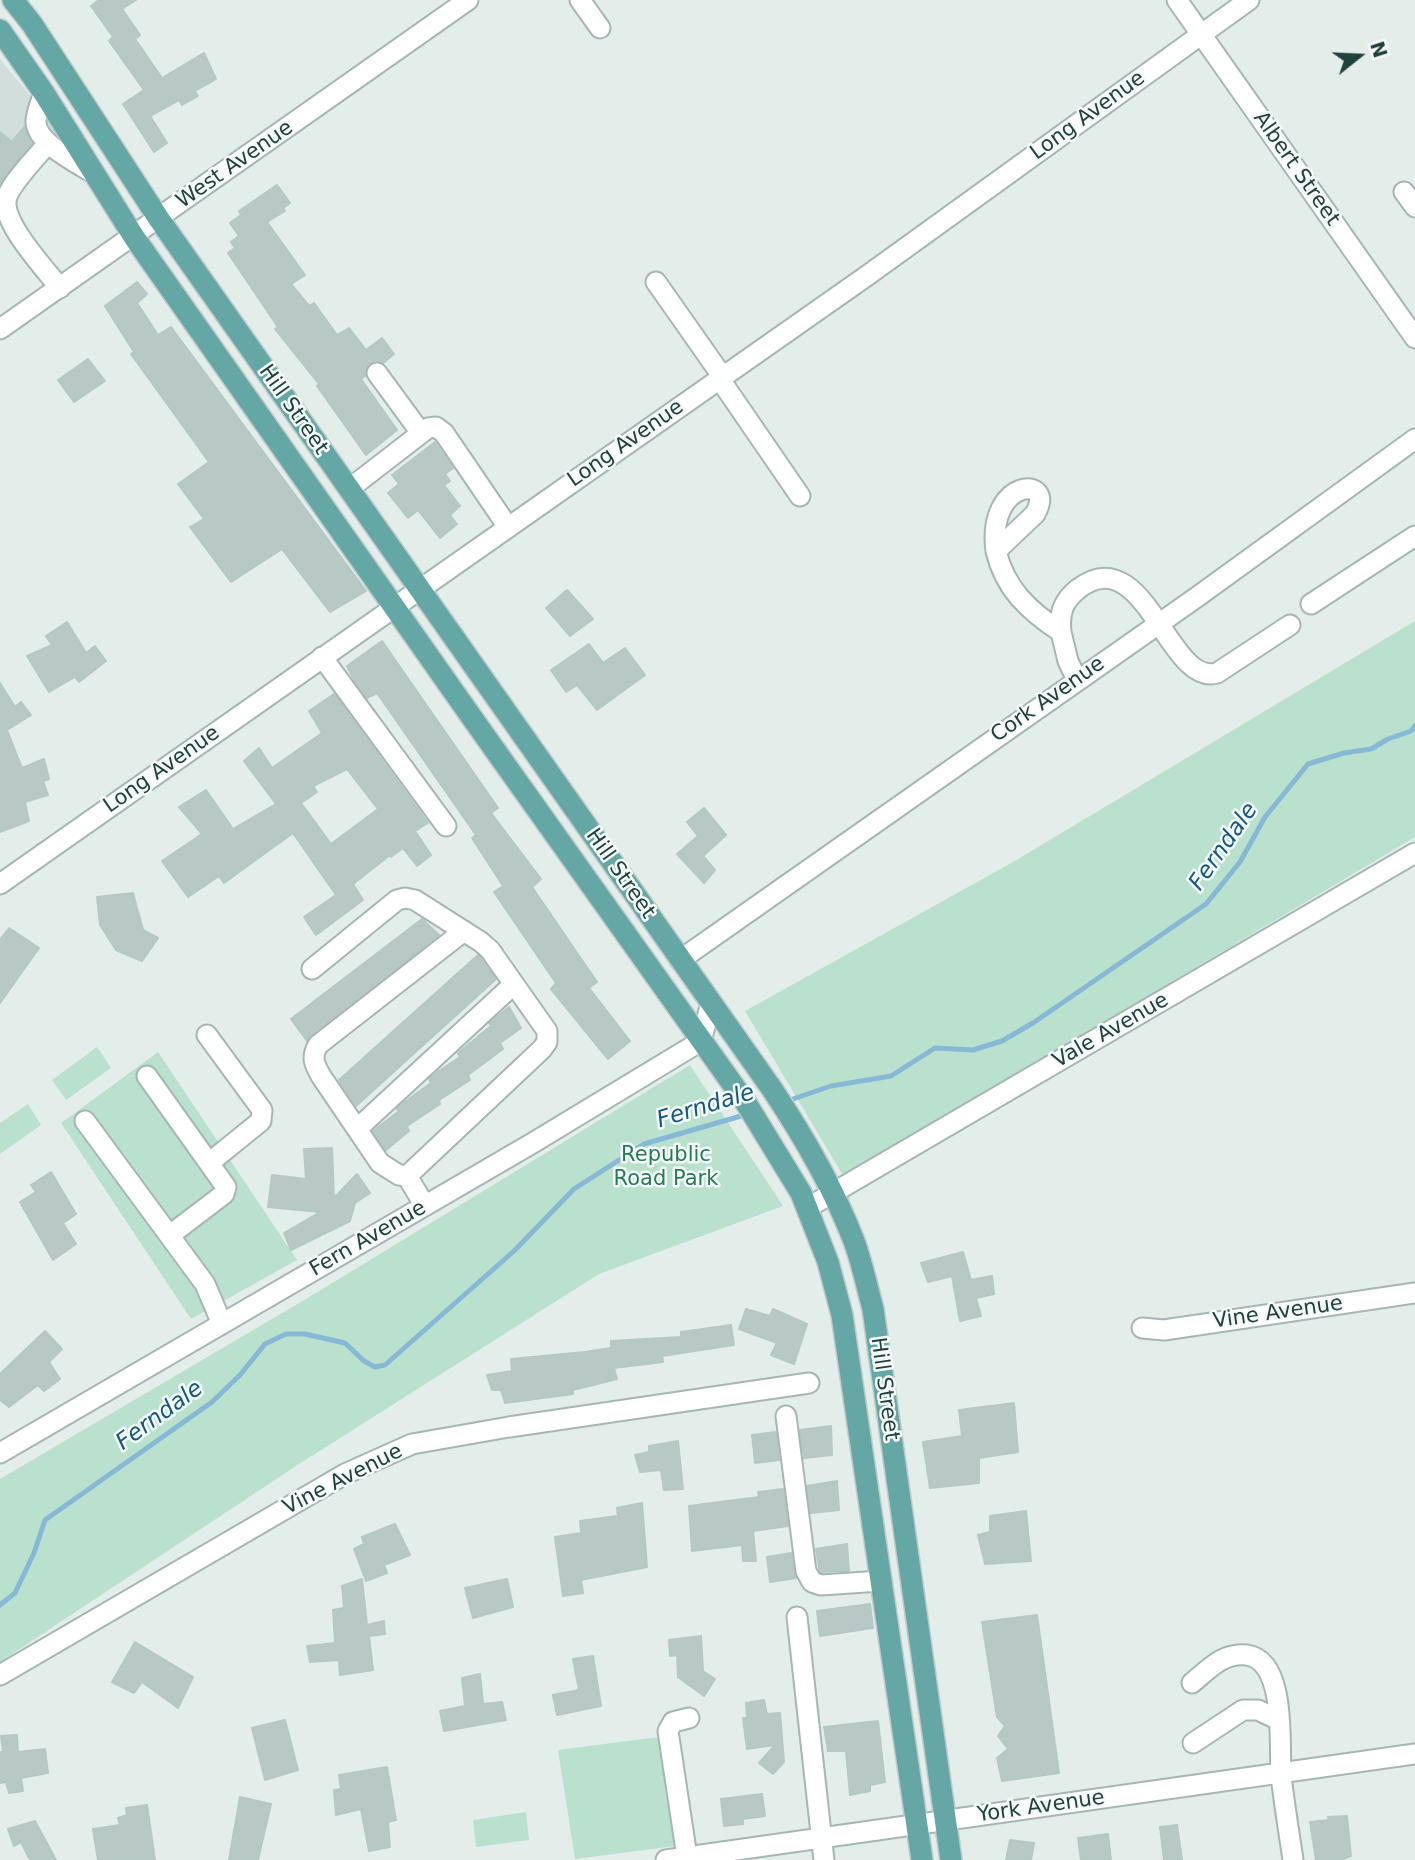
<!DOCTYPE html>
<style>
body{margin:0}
#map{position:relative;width:1415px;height:1860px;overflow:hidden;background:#e3eeeb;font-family:"DejaVu Sans",sans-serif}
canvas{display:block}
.north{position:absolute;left:1324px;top:21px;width:70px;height:70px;-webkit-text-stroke:5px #f4faf8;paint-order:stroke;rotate:72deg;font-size:19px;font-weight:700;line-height:28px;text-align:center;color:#21413f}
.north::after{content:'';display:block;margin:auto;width:24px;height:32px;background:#21413f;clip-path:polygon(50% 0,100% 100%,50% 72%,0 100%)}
</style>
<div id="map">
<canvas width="1415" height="1860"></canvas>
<div class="north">N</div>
</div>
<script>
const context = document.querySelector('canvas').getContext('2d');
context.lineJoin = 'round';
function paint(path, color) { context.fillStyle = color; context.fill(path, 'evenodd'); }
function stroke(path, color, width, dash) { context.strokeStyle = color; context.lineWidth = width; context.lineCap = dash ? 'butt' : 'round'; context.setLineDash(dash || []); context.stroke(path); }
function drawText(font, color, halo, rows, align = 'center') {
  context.font = font + ' "DejaVu Sans",sans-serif'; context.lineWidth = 5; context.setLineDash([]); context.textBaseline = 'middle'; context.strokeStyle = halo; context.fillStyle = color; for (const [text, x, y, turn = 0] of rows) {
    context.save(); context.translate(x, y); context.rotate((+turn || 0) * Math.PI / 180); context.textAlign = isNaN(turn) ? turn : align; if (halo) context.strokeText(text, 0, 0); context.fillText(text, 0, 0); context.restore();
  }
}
paint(new Path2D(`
 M0,59L60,132L3,195L0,192Z`), '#d1dedb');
paint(new Path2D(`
 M1415,621V837L844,1177L745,1011L1013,862Z
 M97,1047L111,1068L66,1100L52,1080Z
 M158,1052L297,1260L191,1319L61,1123Z
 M690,1065L783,1206L599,1274L296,1466L0,1662V1479L306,1299Z
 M28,1104L41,1125L0,1154V1123Z
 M666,1736L683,1845L575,1859L558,1750Z
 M526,1812L529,1840L476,1847L473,1820Z`), '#bae1cd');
stroke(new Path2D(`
 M787,1101L831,1086L891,1076L935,1048L973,1050L1002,1041L1033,1023L1206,904L1240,862L1265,817L1308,764L1344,753L1371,749L1388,739L1411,731L1415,726
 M0,1605L15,1593L34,1553L45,1520L212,1402L240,1375L265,1344L286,1334H305L345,1343L364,1361L375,1367L385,1365L514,1251L574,1189L644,1144L748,1114`), '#87b9d7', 5);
const building = new Path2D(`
 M99,0H136L122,9L140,35L135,39L162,78L204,53L216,79L195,91L198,96L182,105L179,100L150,116L167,143L154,152L123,104L144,90L109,41L113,37L91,6Z
 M25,126L32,143L0,183V132L12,142Z
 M277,185L290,203L283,208L285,211L267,222L305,275L291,284L309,306L314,303L337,335L349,328L366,350L382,338L394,354L383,363L376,361L369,364L366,369L365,376L361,379L397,430L366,455L317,386L319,384L275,329L278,327L228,253L235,248L231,242L239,236L230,223L241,215L239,211Z
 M137,282L147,294L137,303L158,335L171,327L366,591L330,612L282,549L231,582L190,527L204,519L178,484L209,462L131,354L134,352L105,306Z
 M88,359L105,381L74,402L58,380Z
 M435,442L453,468L445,474L450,481L444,485L460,506L450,515L457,524L440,538L418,510L408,518L388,493L399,484L392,475Z
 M567,590L593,619L570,636L546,608Z
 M67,622L86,653L95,646L106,661L79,682L75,677L49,692L27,656L52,645L46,636Z
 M382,641L498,808L491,813L541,879L532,887L597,982L589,988L630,1041L608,1059L551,989L556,983L494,892L503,886L472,838L476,835L377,693L367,698L354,680L347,666Z
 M589,644L603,663L625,648L645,675L597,710L577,685L566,692L551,670Z
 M0,683L15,707L21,702L31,715L7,730L22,768L44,759L49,779L43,781L48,795L25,802L29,821L0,832Z
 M334,694L428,823L415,831L431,855L417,866L403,848L391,857L390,855L353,884L363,900L316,935L304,917L336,895L293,833L224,883L219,876L188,897L162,861L202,834L179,807L206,790L233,829L276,804L244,761L259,748L272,768L322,733L309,711ZM347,769L378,809L331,844L301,803L317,792L313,786Z
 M704,808L726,835L703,856L715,870L704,883L677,854L698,836L687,822Z
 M133,893L143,930L158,938L142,961L116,950L100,925L97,897Z
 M422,919L439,935L307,1041L291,1019Z
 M9,928L39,948L0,1003V940Z
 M478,955L496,979L356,1106L339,1080Z
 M509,1007L521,1028L500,1043L503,1049L468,1075L470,1080L439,1100L440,1104L407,1126L409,1131L386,1150L373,1131L399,1111L397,1109L406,1101L431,1083L429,1079L436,1073L460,1057L458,1053L491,1026L489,1023Z
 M332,1148L334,1198L357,1174L370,1193L355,1203L350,1221L291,1250L284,1233L320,1212L268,1207L272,1175L306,1179L304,1149Z
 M51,1172L76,1214L63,1223L76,1244L53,1260L20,1202L36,1192L31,1185Z
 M963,1252L971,1280L992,1276L994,1294L976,1298L981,1316L960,1321L952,1276L928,1282L921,1263Z
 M746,1309L770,1316L773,1309L807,1324L794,1364L771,1355L777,1343L739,1329Z
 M731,1325L734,1345L662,1356L663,1362L614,1368L617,1379L573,1390V1394L505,1403L501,1390H492L487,1375L512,1371L511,1359L585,1352L611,1348V1341L681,1337V1332Z
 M45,1331L62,1349L49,1362L60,1379L44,1391L38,1385L9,1407L0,1400V1374Z
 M1014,1403L1018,1452L979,1458V1483L930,1488L923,1442L962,1436L959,1410Z
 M831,1426L832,1455L804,1458L800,1430Z
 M776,1432L779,1460L755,1463L752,1435Z
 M678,1441L683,1489L664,1490L661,1470L640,1472L635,1455L649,1452V1446Z
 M837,1481L839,1510L811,1513L807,1486Z
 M783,1489L788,1526L753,1531L756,1561H743L742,1545L692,1551L689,1506L759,1497L758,1492Z
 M642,1503L647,1567L581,1580L583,1593L563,1596L555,1537L581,1533L580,1521L618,1516L617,1508Z
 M1026,1511L1031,1561L985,1564L978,1535L990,1532V1516Z
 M395,1524L410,1555L384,1565L387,1573L366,1581L354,1549L364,1544L362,1537Z
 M847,1544L849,1571L820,1572L816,1549Z
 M791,1553L796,1578L770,1582L767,1557Z
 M362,1579L367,1625L384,1621L385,1634L369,1636L373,1670L340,1675L339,1660L310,1662L307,1646L335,1643L333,1610L344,1608L342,1586Z
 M507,1579L513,1607L473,1618L465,1588Z
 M870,1604L873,1628L820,1636L817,1611Z
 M1037,1615L1059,1773L1002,1781L997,1758L1008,1749L998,1736L1005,1726L997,1717L982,1622Z
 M701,1636L703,1671L715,1679L704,1696L678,1677L677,1655L670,1656L669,1640Z
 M135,1642L193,1677L178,1708L142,1682L134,1693L112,1682Z
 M593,1656L601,1706L557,1715L553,1695L579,1690L573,1659Z
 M480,1674L483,1704L502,1702L506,1720L444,1731L440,1711L465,1706L462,1678Z
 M764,1700L767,1714L780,1713L784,1762L773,1774L759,1763L775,1745L747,1749L743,1718H747L746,1703Z
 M285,1720L298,1770L265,1780L252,1728Z
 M878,1721L885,1782L870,1785V1791L850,1795L846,1751H828L824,1727Z
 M17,1735L18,1752L45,1749L48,1773L21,1778L23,1791L9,1793L6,1782L0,1783V1752H3L1,1736Z
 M387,1767L396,1820L388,1822L390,1847L369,1851L361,1809L336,1815L334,1790L341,1789L339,1775Z
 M762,1794L765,1816L743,1819V1824L724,1826L721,1799Z
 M240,1797L271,1804L258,1860H229Z
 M147,1805L155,1860H98L93,1829L120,1825L118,1818L127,1815L126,1808Z
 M1347,1816L1351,1856L1341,1860H1316L1310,1822L1329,1820L1328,1817Z
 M35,1821L56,1860H30L21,1842L14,1846L8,1829Z
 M1177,1825L1182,1860H1164L1160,1827Z
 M1108,1834L1111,1860H1081L1078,1838Z
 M1010,1840L1034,1843L1031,1860H1006Z`);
paint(building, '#b8c9c5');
stroke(building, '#b5c8c4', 2);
const minor = new Path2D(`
 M580,0L600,28
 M1177,0L1415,338
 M44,93C41,101 37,111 36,120C34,142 77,163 93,173
 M48,143C38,156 8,185 6,201C4,225 45,269 60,288
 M1404,192L1415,207
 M656,282L722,376
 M0,329L468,0
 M377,373L421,433
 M719,378L800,496
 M349,489L428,428L436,427L444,433L508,527
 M996,551C986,478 1058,474 1035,514L996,551C1005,589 1029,611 1061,632L1068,661L1077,680
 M1311,604L1415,536
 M1061,632C1059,613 1063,601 1078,589C1145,538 1168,687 1217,673L1290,625
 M322,657L446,826
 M0,884L868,275L1249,0
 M680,960L1197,597L1415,439
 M312,969L397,900L405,898L415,900L481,942L490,950L547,1031V1042L542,1049L407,1176
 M207,1035L262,1110L261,1121L209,1163
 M147,1076L226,1187L224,1194L170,1235
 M85,1121L205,1284L222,1324
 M357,1129L514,984
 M425,1206L407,1176L399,1175L380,1163L321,1076C314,1064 311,1057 318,1045L464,931
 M807,1208L1415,853
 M1142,1328L1164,1330L1415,1293
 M786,1416L806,1571L812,1582L821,1585L881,1581
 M0,1453L531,1144L701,1041L711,1003
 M797,1617L824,1860
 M0,1675L345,1474L412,1444L509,1427L809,1383
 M1192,1683C1209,1669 1223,1652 1247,1655C1287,1661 1279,1745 1281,1775C1284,1803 1289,1832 1293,1860
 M1193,1743L1243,1710H1258L1279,1720
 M687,1857L668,1731L673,1722L689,1718
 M666,1860L1415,1754`);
const major = new Path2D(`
 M13,0L32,24L159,219L772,1089C804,1137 833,1187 854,1241C862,1263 867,1287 873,1309L951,1860
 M0,30L44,93L134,237L475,722L746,1103L801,1193L828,1262L842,1315L922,1860`);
stroke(minor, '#a5b7b4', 23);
stroke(major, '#c1cac9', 24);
stroke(minor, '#fff', 19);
stroke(major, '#64a7a4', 21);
drawText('21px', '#21413f', '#f4faf8', [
 ["Long Avenue",1088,116,-36],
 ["West Avenue",235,165,-35],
 ["Albert Street",1296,169,55],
 ["Hill Street",293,410,55],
 ["Long Avenue",626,444,-35],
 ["Cork Avenue",1048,700,-35],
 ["Long Avenue",162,770,-35],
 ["Hill Street",620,874,55],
 ["Vale Avenue",1111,1031,-30],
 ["Fern Avenue",368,1239,-30],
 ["Vine Avenue",1278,1313,-8],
 ["Hill Street",884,1389,82],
 ["Vine Avenue",343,1480,-27],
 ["York Avenue",1041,1807,-8]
]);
drawText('21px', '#287b5a', '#f4faf8', [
 ["Republic",666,1156],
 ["Road Park",666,1180]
]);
drawText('italic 23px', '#165882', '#f4faf8', [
 ["Ferndale",1224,847,-55],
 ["Ferndale",706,1107,-17],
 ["Ferndale",160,1416,-36]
]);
</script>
